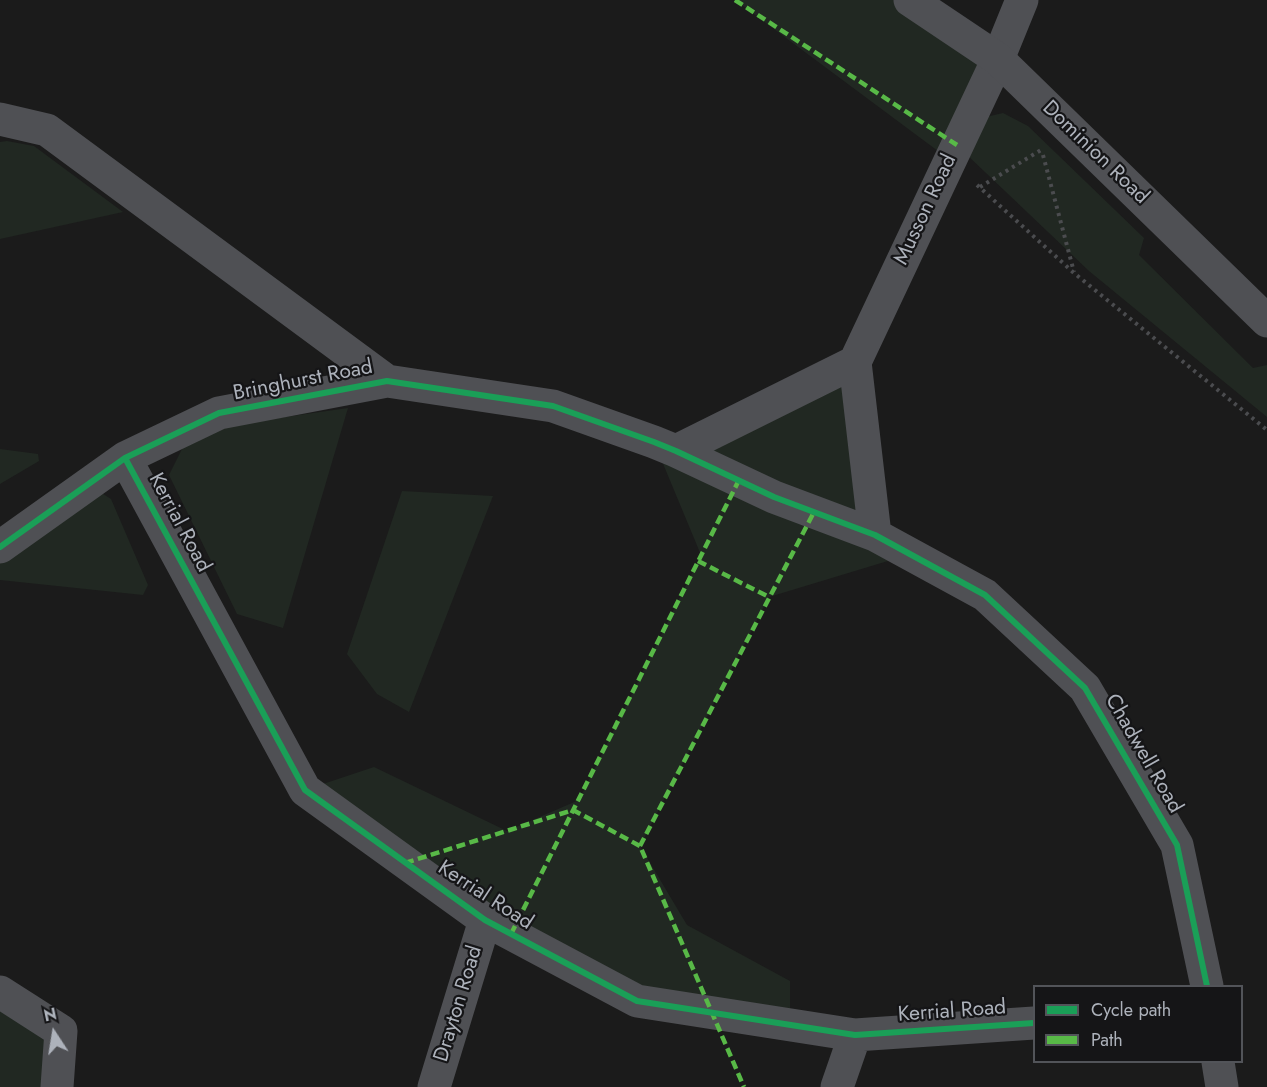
<!DOCTYPE html>
<style>
body{margin:0}
#map{position:relative;width:1267px;height:1087px;overflow:hidden;background:#1b1b1b;font-family:Jost,sans-serif}
canvas{display:block}
.legend{position:absolute;left:1033px;top:985px;width:210px;height:78px;box-sizing:border-box;background:#151517;border:2px solid #525459;margin:0;padding:8px 10px;list-style:none;font-size:18px;color:#adb2bb}
.legend li{display:flex;align-items:center;gap:12px;height:30px}
.legend b{width:30px;border:2px solid #525459}
.north{position:absolute;left:24px;top:1003px;width:60px;height:60px;-webkit-text-stroke:4px #151517;paint-order:stroke;rotate:348deg;font-size:16px;font-weight:700;line-height:24px;text-align:center;color:#adb2bb}
.north::after{content:'';display:block;margin:auto;width:21px;height:27px;background:#adb2bb;clip-path:polygon(50% 0,100% 100%,50% 72%,0 100%)}
</style>
<div id="map">
<canvas width="1267" height="1087"></canvas>
<ul class="legend">
<li><b style="height:8px;background:#1a9f57"></b>Cycle path</li>
<li><b style="height:8px;background:#58b947"></b>Path</li>
</ul>
<div class="north">N</div>
</div>
<script>
const context = document.querySelector('canvas').getContext('2d');
context.lineJoin = 'round';
function paint(path, color) { context.fillStyle = color; context.fill(path, 'evenodd'); }
function stroke(path, color, width, dash) { context.strokeStyle = color; context.lineWidth = width; context.lineCap = dash ? 'butt' : 'round'; context.setLineDash(dash || []); context.stroke(path); }
function drawText(font, color, halo, rows, align = 'center') {
  context.font = font + ' Jost,sans-serif'; context.lineWidth = 4.5; context.setLineDash([]); context.textBaseline = 'middle'; context.strokeStyle = halo; context.fillStyle = color; for (const [text, x, y, turn = 0] of rows) {
    context.save(); context.translate(x, y); context.rotate((+turn || 0) * Math.PI / 180); context.textAlign = isNaN(turn) ? turn : align; if (halo) context.strokeText(text, 0, 0); context.fillText(text, 0, 0); context.restore();
  }
}
paint(new Path2D(`
 M735,0H910L998,59L950,160Z
 M1003,113L1028,126L1144,238L1139,255L1253,368L1267,365V417L1089,271L965,153L986,117Z
 M7,141L34,146L123,212L0,239V142Z
 M855,362L875,535L911,554L769,597L640,846L687,925L790,981V1025L637,1001L305,790L374,767L507,831L579,800L701,555L654,442Z
 M348,408L283,628L237,614L169,475L185,443L222,426Z
 M0,449L38,454L39,461L0,484Z
 M97,490L111,499L148,585L143,595L0,580V562Z
 M402,491L493,496L409,712L377,694L347,654Z
 M0,992L61,1031L57,1087H0Z`), '#212822');
stroke(new Path2D(`
 M1043,155L1074,272
 M977,185L1074,273L1267,430
 M980,187L1041,150`), '#4b4c4f', 4, [3, 4.5]);
stroke(new Path2D(`
 M0,119L47,130L387,381
 M676,451L855,362
 M125,458L305,790L485,920L637,1001L855,1035L1034,1023
 M875,535L855,362L998,59L1022,0
 M0,547L125,458L219,413L387,381L553,406L654,442L676,451L774,497L875,535L985,595L1085,688L1177,845L1207,986
 M0,992L61,1031L57,1087
 M1218,1062L1222,1087
 M434,1087L485,920
 M837,1087L855,1035`), '#4f5054', 33);
stroke(new Path2D(`
 M910,0L998,59L1267,321`), '#4f5054', 33);
stroke(new Path2D(`
 M735,0L957,145
 M698,561L769,597
 M640,846L814,512
 M405,863L573,810L640,846L744,1087
 M511,934L739,480`), '#58b947', 4.5, [9, 4.5]);
stroke(new Path2D(`
 M125,458L305,790L485,920L637,1001L855,1035L1034,1023
 M0,547L125,458L219,413L387,381L553,406L654,442L676,451L774,497L875,535L985,595L1085,688L1177,845L1207,986`), '#1a9f57', 6);
drawText('21px', '#adb2bb', '#151517', [
 ["Dominion Road",1095,153,44],
 ["Musson Road",926,210,-65],
 ["Bringhurst Road",303,381,-11],
 ["Kerrial Road",179,523,62],
 ["Chadwell Road",1143,754,60],
 ["Kerrial Road",485,896,33],
 ["Drayton Road",459,1004,-73],
 ["Kerrial Road",952,1012,-4]
]);
</script>
